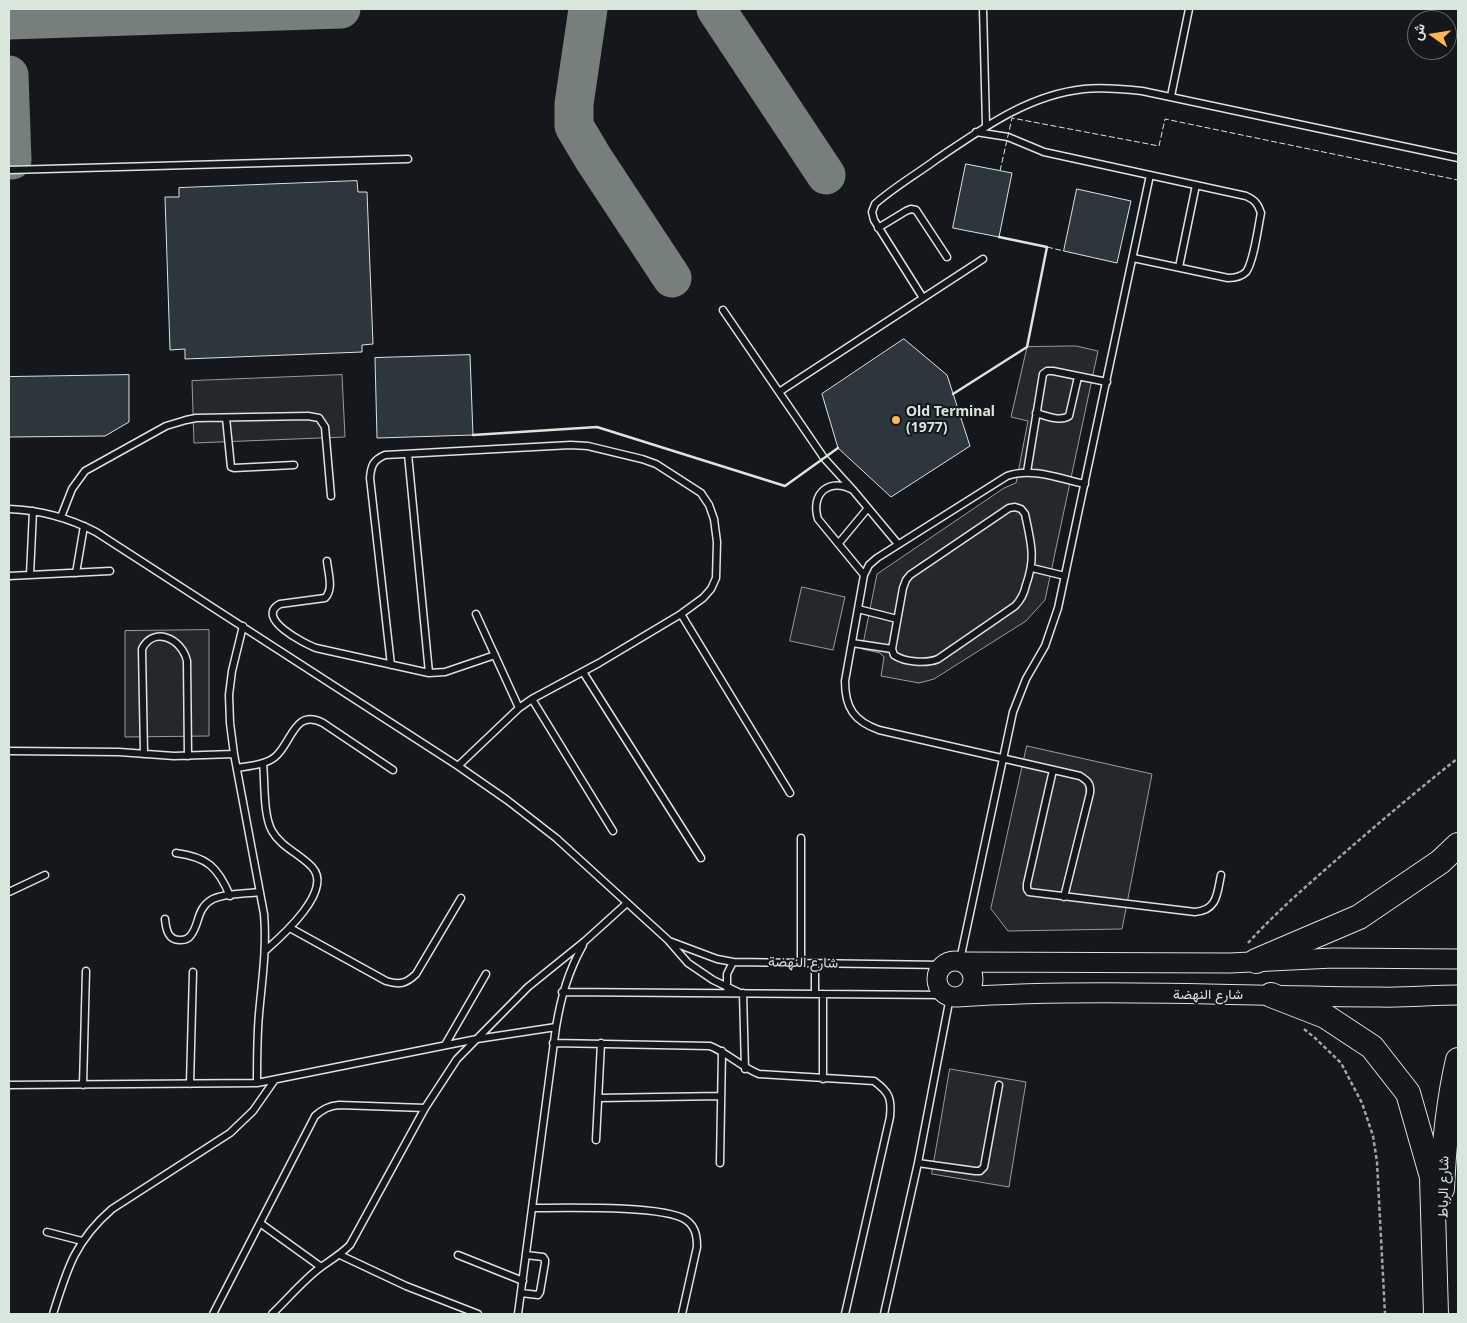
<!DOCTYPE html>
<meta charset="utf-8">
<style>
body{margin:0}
#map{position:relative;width:1467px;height:1323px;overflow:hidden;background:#14181c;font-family:"Noto Sans",Vazirmatn,sans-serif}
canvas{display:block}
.frame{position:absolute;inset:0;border:10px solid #d8e6dc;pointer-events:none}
.north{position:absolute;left:1407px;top:10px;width:50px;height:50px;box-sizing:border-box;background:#14181c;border:1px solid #626a69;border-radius:50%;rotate:283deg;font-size:14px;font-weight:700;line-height:20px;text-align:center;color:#d8e6dc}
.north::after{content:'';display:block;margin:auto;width:18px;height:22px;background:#ffb74d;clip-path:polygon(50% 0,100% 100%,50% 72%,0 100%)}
</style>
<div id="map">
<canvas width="1467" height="1323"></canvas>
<div class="frame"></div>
<div class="north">ش</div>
</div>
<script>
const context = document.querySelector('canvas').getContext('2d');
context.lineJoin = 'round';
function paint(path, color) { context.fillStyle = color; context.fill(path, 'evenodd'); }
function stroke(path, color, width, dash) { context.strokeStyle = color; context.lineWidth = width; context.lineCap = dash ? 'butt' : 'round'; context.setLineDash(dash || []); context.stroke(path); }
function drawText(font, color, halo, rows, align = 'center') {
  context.font = font + ' "Noto Sans",Vazirmatn,sans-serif'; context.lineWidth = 4; context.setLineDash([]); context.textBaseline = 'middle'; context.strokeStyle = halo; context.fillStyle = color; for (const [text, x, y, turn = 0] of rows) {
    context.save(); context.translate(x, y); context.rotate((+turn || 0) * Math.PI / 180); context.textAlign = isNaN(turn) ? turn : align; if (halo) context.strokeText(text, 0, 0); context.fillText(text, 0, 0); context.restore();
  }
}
const parking = new Path2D(`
 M1076,346L1098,351L1045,600L1026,621L934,679L919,683L881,676L884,657L880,653L862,649L877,574L1004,488L1016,483L1028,421L1011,417L1027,347Z
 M342,375L345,437L194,443L192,381Z
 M802,587L845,597L833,650L790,641Z
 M209,630V736L125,737V631Z
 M1027,746L1152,774L1122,929L1008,931L991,909Z
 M950,1069L1026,1082L1009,1187L932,1174Z`);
paint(parking, '#24282b');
stroke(parking, '#939e99', 1);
stroke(new Path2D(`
 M588,9L574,104V126L593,158L672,278
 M716,9L826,175
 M9,20L341,9
 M9,75L12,160`), '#767f7c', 39);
const building = new Path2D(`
 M966,164L1012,173L999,237L953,228Z
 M357,181L358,192H367L373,344L362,345V352L185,359V349L170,350L165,197H179V188Z
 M1077,189L1131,201L1117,263L1064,251Z
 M904,339L947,375L970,446L891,497L838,448L822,394Z
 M470,355L473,435L377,438L375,358Z
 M129,375V422L105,436L9,437V377Z`);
paint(building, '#2c363c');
stroke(building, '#d8e6dc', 1);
const lane = new Path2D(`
 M983,9L986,125
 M1171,96L1189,9
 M976,132L1008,137L1044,152L1246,196C1255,200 1258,204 1261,213C1258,227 1254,261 1246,272C1241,277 1235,278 1228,278L1133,258
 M9,170L408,159
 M878,228L906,211L911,209L916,210L947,257
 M1179,267L1196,185
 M923,298L874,220L872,212L875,204C894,187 917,174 937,159C983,128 1028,95 1084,89C1104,87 1123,89 1142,91L1458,158
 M723,310L824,458L853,490
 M779,392L983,259
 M1036,413C1047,416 1060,422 1069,416L1078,377
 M226,418L231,467L234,468L294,465
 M408,454L429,673
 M1027,472L1043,374L1047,371H1053L1107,382
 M1015,507L1021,509L1025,514C1031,543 1036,557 1026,585C1024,594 1021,600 1015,606L938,659C926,664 904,662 894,655L892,649L903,588L906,580L910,575L1009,508Z
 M9,509C40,510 69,518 96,532L458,766L507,800L556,838L668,940L688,963L713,980L738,992
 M61,517L72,489L85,471L166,426L186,420L196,418L308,416L319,418L325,427L331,496
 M839,543L868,508
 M327,561C328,573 334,589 325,598L280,604C254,618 305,644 316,648L429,673L445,672L495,655
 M1032,568L1065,576
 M76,573L84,526
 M30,575L33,511
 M864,575L818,519C810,493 830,477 853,490L898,544
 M9,576L110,571
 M858,609L897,619
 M476,614L519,708
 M681,614L790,793
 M243,626L232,671L229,695L230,723L234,754L264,914C267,948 262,980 259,1014C257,1037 257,1060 257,1083
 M852,643L892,649
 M391,665L370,478C371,466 373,460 385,455L571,445L588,446L642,459L656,464L701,493L709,505L714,519L717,542L716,578L711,589L703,598L681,614L599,663L532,699L519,708L458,766
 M583,672L701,858
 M532,699L613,831
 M9,751L119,752L174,756L234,754
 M144,754L142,649C153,626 182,638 187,661L188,756
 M263,763C265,782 263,815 272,831C281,847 300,854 312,867C334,890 282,936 266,950
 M237,768C249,766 265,765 275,757C292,743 294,708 323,723L393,770
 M1053,770L1027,884V889L1029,892L1195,912C1218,910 1217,893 1221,875
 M801,838V963
 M176,853C207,857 218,867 230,896
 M9,892L45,875
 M1064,897L1090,793C1091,784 1088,781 1080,776L879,730C854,721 845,708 845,681L864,575L869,565L877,558L1007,476C1032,467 1060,479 1085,484
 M165,919C166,929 168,941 181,940C185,940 189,938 191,935C200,924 196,908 213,899C226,893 245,894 260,892
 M290,928L386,981C399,985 406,984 416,974L461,898
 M669,941L717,959L733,962L943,965
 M960,960L1013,712L1026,679L1045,646L1058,608L1150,175
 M727,988V974L733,962
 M562,992L946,995
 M743,993L745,1069
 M815,994V963
 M823,994V1079
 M553,1043L710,1046C728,1053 741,1067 759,1074L874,1081C889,1092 892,1098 890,1117L845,1314
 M445,1045L486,974
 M190,1084L193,972
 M9,1085L257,1083L477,1039L556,1027
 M83,1085L86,971
 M598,1098L721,1096
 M596,1140L601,1043
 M720,1163L722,1051
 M918,1163L975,1171H980L984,1167L999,1085
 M532,1208C563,1208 664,1205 686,1220C696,1227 697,1237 697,1247L682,1314
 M260,1223L321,1267
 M47,1232L82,1241
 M340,1255L406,1286L478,1314
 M458,1255L523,1281
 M521,1293L538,1295L540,1292L545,1263V1260L543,1257L526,1255
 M53,1314C67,1269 75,1241 112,1209L230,1133L253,1111L274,1081
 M213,1314L315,1116C323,1109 329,1106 339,1105L425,1108
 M272,1314C288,1299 303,1280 321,1267C331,1260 341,1254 350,1245L425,1108L457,1059L528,987L585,941L627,903
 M518,1314L556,1027C561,997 568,972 583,945
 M884,1314L918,1163L950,997`);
const secondary = new Path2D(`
 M937 979a18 18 0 1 1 36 0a18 18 0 1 1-36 0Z
 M963,962L1230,963L1333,958L1458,959
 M957,997C1097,988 1238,996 1379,997C1405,998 1432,995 1458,995`);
const highway = new Path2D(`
 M1256,961L1359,917L1440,862L1458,845
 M1271,995L1325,1016L1372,1047L1408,1093L1432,1177L1436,1314
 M1442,1189C1444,1145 1448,1103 1458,1060`);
stroke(lane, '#d8e6dc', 9);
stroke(secondary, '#d8e6dc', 21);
stroke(highway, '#d8e6dc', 26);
stroke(new Path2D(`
 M1248,943C1277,911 1310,883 1343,854C1381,821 1419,789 1458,758
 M1304,1029L1315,1038L1341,1063L1362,1103L1373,1136L1377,1162L1385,1314`), '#9da8a2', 2.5, [4, 2.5]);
stroke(lane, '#14181c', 6);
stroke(secondary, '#14181c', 19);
stroke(highway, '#14181c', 24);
stroke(new Path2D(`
 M1000,171L1012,118L1159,146L1165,119L1458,180
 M1047,247L1064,251`), '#d8e6dc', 1, [6, 2.5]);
stroke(new Path2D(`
 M953,394L1027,347L1047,247L999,237
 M473,435L597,427L785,486L838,448`), '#d8e6dc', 2.5);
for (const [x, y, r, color] of [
 [896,420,5,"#ffb74d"]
]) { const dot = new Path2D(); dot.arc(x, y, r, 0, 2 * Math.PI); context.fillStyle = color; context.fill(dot); stroke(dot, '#14181c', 2); }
drawText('bold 14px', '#d8e6dc', '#14181c', [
 ["Old Terminal",906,412],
 ["(1977)",906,428]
], 'left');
drawText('14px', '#d8e6dc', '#14181c', [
 ["شارع النهضة",803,963,1],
 ["شارع النهضة",1208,995],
 ["شارع الرباط",1444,1187,-89]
]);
</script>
